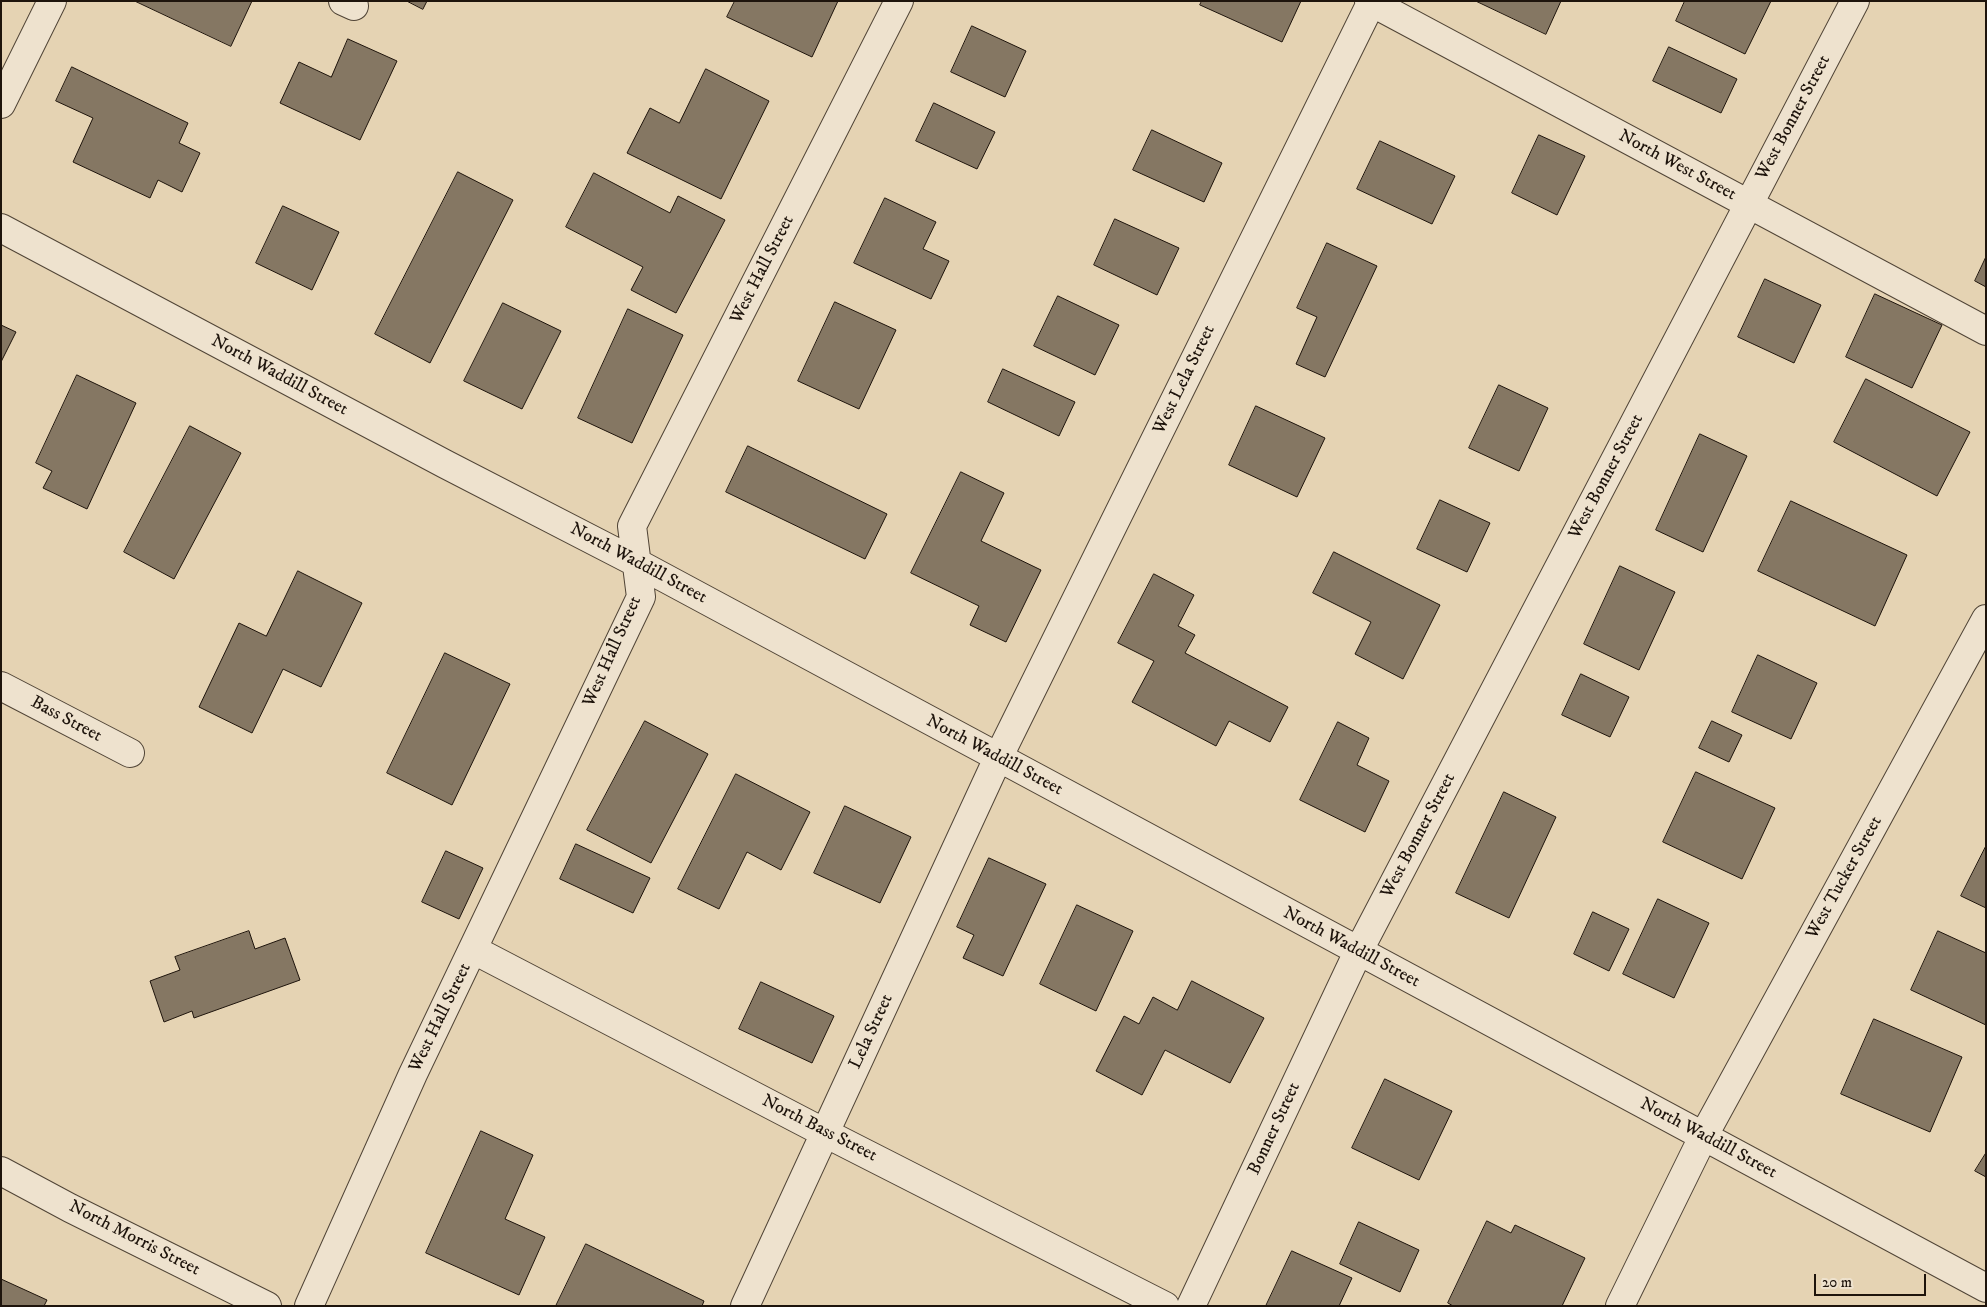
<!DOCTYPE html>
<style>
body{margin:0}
#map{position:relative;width:1987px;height:1307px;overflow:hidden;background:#e5d3b3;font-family:"IM FELL DW Pica",serif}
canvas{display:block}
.frame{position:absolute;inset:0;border:2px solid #1e140c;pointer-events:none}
.scale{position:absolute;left:1814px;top:1274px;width:112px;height:22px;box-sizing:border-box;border:2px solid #1e140c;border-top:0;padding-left:6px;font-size:15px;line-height:18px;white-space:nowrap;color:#1e140c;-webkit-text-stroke:4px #eee2ce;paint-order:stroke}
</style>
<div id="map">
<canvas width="1987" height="1307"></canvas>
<div class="frame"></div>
<div class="scale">20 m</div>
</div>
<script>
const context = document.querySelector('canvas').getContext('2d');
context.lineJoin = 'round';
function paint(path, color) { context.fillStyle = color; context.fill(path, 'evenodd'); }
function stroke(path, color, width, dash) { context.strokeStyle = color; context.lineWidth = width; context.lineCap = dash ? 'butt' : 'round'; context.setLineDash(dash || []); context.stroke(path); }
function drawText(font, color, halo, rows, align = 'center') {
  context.font = font + ' "IM FELL DW Pica",serif'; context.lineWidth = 4; context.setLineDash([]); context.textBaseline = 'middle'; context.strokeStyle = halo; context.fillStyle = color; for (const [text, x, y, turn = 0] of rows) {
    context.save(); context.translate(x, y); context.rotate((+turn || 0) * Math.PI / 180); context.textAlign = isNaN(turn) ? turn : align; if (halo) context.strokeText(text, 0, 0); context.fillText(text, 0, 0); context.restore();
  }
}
const building = new Path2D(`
 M135,1H252L231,46Z
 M407,1H427L423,9Z
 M735,1H838L812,57L727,17Z
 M1202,1H1301L1282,42L1200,5Z
 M1476,1H1561L1546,34Z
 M1685,1H1771L1745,54L1676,21Z
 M972,26L1026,51L1005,97L951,72Z
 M348,39L397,61L360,140L280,103L299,62L331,77Z
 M1669,47L1737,79L1721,113L1653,81Z
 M72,67L188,123L179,143L200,153L182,192L158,180L150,198L73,162L93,118L56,101Z
 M706,69L769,101L721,199L627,153L650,108L679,123Z
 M934,103L995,132L977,169L916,141Z
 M1152,130L1222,163L1204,202L1133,170Z
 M1539,135L1585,156L1557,215L1512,193Z
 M1380,141L1455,176L1432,224L1357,189Z
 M458,172L513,200L430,363L375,334Z
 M594,173L670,213L678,196L725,220L676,313L631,290L643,267L566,227Z
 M885,198L936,222L923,249L949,261L931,299L854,263Z
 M283,206L339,232L312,290L256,263Z
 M1115,219L1179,248L1157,295L1094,265Z
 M1327,243L1377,266L1325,377L1296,364L1317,317L1297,308Z
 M1986,257V287L1975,281Z
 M1765,279L1821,305L1794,363L1738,337Z
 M1875,294L1942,325L1912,388L1846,357Z
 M1058,296L1119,325L1095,375L1034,346Z
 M835,302L896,330L859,409L798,381Z
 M503,303L561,331L522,409L464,381Z
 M628,309L683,335L632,443L578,418Z
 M1,325L16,332L1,362Z
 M1003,369L1075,402L1059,436L988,402Z
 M77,375L136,403L87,509L43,488L52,471L36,463Z
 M1866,379L1970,432L1937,496L1834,442Z
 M1499,385L1548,408L1519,471L1469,448Z
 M1256,406L1325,438L1297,497L1229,465Z
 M190,426L241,453L174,579L124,552Z
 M1700,434L1747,456L1703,552L1656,530Z
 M748,446L887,514L865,559L726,492Z
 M961,472L1004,493L981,541L1041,570L1006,642L970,625L979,606L911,573Z
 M1440,500L1490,523L1467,572L1417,549Z
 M1791,501L1907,555L1875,626L1758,571Z
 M1334,552L1440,605L1403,679L1355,654L1371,622L1313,593Z
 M1620,566L1675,592L1639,670L1584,644Z
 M298,571L362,603L321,687L283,669L252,733L199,707L239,623L266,636Z
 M1154,574L1194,595L1178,626L1195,635L1185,653L1288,707L1270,742L1229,721L1216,746L1132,702L1154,661L1118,643Z
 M445,653L510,684L452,805L387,773Z
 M1758,655L1817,683L1791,739L1732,712Z
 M1581,674L1629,697L1610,737L1562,715Z
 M645,721L708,754L651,863L587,830Z
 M1712,721L1742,735L1729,762L1699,748Z
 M1338,722L1369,738L1357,765L1389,781L1365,832L1300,800Z
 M1696,772L1775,808L1742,879L1663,842Z
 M736,774L810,812L781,870L747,852L719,909L678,889Z
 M1504,792L1556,817L1509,918L1456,893Z
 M845,806L911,837L880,903L814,873Z
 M576,844L650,878L633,913L560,879Z
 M1986,846V908L1961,896Z
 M446,851L483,868L459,919L422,902Z
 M989,858L1046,884L1003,976L963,958L974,935L957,927Z
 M1658,899L1709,923L1674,998L1623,974Z
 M1077,905L1133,931L1096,1011L1040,984Z
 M1593,912L1629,929L1609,971L1574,954Z
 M249,931L255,949L285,938L300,980L194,1018L192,1011L164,1022L150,981L180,970L175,957Z
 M1938,931L1986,953V1025L1911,990Z
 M1192,981L1264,1018L1230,1083L1165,1050L1142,1095L1096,1071L1124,1016L1139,1024L1153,997L1177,1010Z
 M761,982L834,1016L812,1063L739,1029Z
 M1874,1019L1962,1057L1930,1132L1841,1094Z
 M1385,1079L1452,1111L1419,1180L1352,1148Z
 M481,1131L533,1155L505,1219L545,1237L519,1295L426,1253Z
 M1986,1153V1177L1975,1171Z
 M1487,1221L1511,1233L1515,1225L1585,1258L1562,1306H1453L1448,1303Z
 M1359,1222L1419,1250L1400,1292L1340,1264Z
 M586,1244L704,1301L702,1306H556Z
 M1292,1251L1352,1278L1339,1306H1266Z
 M1,1279L47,1300L44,1306H1Z`);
paint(building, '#857763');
stroke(building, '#1e140c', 1);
const minor = new Path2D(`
 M343,1L354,6
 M1369,1L1986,331
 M1,104L52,1
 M1,228L445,464L637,563L1986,1288
 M1,686L130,753
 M474,950L825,1133L1165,1306
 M1,1171L70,1208L267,1306
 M309,1306L413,1074L641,597L632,526L899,1
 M745,1306L998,758L1372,1
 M1191,1306L1358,952L1855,1
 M1620,1306L1703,1137L1986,619`);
stroke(minor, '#504436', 30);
stroke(minor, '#eee2ce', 28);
drawText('18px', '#1e140c', '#eee2ce', [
 ["West Bonner Street",1794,118,-62],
 ["North West Street",1677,166,28],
 ["West Hall Street",763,270,-63],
 ["North Waddill Street",279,376,28],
 ["West Lela Street",1185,380,-64],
 ["West Bonner Street",1607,477,-62],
 ["North Waddill Street",638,564,28],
 ["West Hall Street",613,652,-66],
 ["Bass Street",66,720,28],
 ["North Waddill Street",994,756,28],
 ["West Bonner Street",1419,836,-62],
 ["West Tucker Street",1845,878,-61],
 ["North Waddill Street",1351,948,28],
 ["West Hall Street",441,1018,-64],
 ["Lela Street",872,1032,-65],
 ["North Bass Street",819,1129,27],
 ["Bonner Street",1275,1129,-65],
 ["North Waddill Street",1708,1139,28],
 ["North Morris Street",134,1239,27]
]);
</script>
